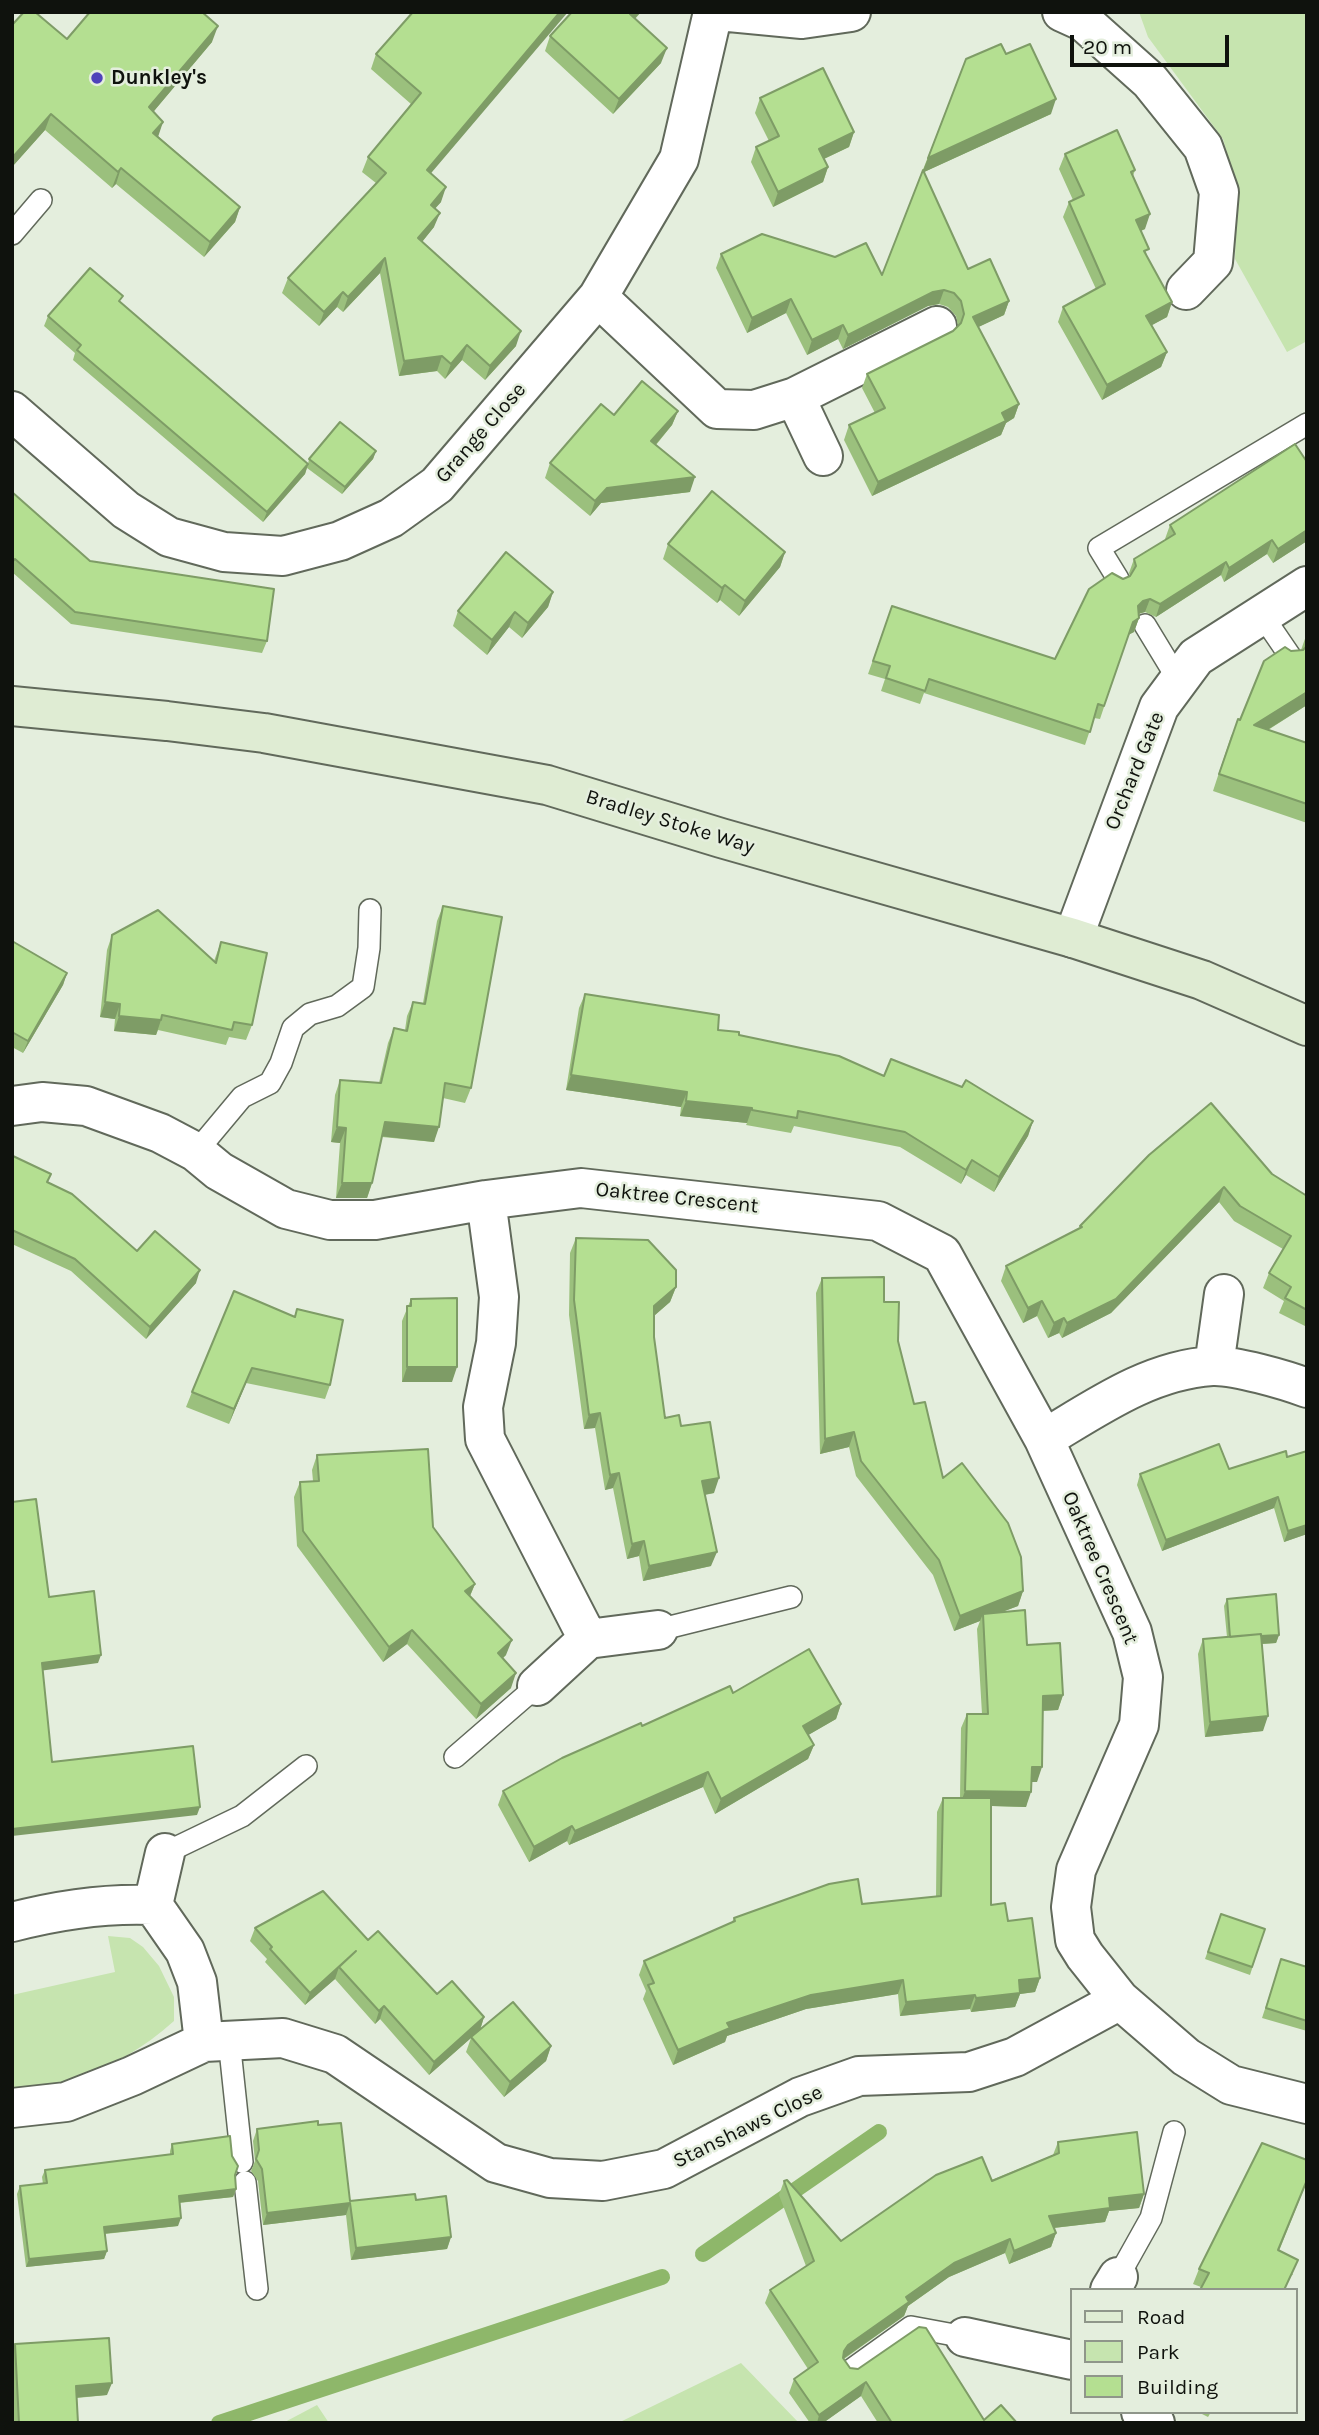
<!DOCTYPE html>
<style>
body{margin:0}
#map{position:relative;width:1319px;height:2435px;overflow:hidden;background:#e4eedd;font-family:Karla,sans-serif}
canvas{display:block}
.frame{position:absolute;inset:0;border:14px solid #0f120d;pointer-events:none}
.legend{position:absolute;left:1070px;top:2288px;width:228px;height:126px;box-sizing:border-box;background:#e4eedd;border:2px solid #8f968a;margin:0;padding:9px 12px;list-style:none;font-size:21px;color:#0f120d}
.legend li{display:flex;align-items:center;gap:14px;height:35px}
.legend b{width:35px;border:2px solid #8f968a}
.scale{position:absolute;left:1070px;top:35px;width:159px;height:32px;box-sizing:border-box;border:4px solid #0f120d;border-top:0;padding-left:9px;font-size:21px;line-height:24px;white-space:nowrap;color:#0f120d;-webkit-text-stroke:5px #e4eedd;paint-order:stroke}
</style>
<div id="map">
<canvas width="1319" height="2435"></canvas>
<div class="frame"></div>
<ul class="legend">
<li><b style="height:9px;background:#dfecd3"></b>Road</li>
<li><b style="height:19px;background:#c6e4af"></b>Park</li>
<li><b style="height:19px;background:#b4df91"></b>Building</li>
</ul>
<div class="scale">20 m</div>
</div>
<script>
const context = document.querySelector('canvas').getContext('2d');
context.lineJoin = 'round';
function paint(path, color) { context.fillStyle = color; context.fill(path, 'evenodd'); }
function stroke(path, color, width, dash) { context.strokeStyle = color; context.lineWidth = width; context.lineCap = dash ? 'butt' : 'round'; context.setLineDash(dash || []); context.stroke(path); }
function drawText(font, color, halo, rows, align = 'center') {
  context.font = font + ' Karla,sans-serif'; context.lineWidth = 5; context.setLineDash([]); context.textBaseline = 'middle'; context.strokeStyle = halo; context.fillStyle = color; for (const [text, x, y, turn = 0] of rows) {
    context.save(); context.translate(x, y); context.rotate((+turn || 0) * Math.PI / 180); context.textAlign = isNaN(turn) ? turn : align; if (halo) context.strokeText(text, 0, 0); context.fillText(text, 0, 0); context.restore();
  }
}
paint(new Path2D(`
 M1139,12H1307V341L1287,352L1235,259L1237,188L1223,139L1148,37Z
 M108,1936L130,1938L143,1947L159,1966L174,1997V2021C144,2048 110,2068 71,2080C53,2086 31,2086 12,2089V1995L115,1972Z
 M741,2363L799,2423H618Z
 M317,2405L329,2423H283Z`), '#c6e4af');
stroke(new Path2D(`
 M703,2254L879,2132
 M219,2423L662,2277`), '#8eb76a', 16);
const lane = new Path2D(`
 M12,234L41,200
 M1118,579L1099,548L1307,424
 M1262,615L1290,656
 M1145,625L1179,681
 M196,1152L242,1097L270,1083L281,1063L293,1028L310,1014L337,1006L363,987L369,948L370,910
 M658,1630L791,1597
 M455,1757L537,1686
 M165,1853L242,1816L306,1766
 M229,2040L242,2162
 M245,2182L257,2289
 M1118,2277L1151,2218L1174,2132
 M851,2370L911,2327L965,2337`);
const street = new Path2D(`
 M729,12L802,19L851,12
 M1062,12L1084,22L1150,81L1203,147L1219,192L1213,262L1186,290
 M598,297L717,409L754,410L795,397L937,326
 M795,397L823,456
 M12,411L126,510L169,537L224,552L283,556L340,541L391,518L437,485L598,297L679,159L713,12
 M1073,938L1159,707L1196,657L1307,586
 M12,1106L42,1102L86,1106L160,1133L196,1152L219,1171L286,1209L330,1220H375L486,1200L581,1188L878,1221L942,1254L1044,1439L1132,1632L1143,1677L1139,1725L1076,1870L1071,1907L1075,1940L1085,1956L1120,2000L1186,2057L1231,2085L1307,2104
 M486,1200L499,1297L496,1343L483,1407L485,1439L588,1639
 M1214,1366L1224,1294
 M1044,1439C1096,1408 1149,1370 1212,1366C1234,1365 1286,1380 1307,1388
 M537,1686L588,1639L658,1630
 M153,1905L165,1853
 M12,1922C58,1910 106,1903 153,1905L185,1951L197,1982L204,2042
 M12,2108L66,2102L132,2076L204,2042L283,2038L335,2054L496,2163L550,2178L603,2181L664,2169L800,2097L859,2076L969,2072L1015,2057L1120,2000
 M1110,2290L1118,2277
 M965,2337L1072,2360
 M1141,2412L1155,2423`);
const secondary = new Path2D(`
 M12,706L167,721L264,733L547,785L721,838L1073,938L1202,980L1307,1026`);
stroke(lane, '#61695b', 24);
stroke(street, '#61695b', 42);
stroke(secondary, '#61695b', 42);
stroke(lane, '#fff', 21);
stroke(street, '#fff', 38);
stroke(secondary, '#dfecd3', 38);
paint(new Path2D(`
 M413,12L431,174L441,202L435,208L434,227L422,242L516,346L485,380L462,360L445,379L437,371L399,376L380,273L343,312L337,307L319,326L282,293L288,278L376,183L362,172L368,157L411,104L371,69L376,54Z
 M641,12L635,19L661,63L613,114L545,51L550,36Z
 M12,25L67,39L212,42L153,112L158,136L240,207L235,222L204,257L116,184L112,188L45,130L12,167Z
 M1006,54L1051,114L924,172L968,269L1009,301L1004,315L978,327L1019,404L1014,418L1006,423L1001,435L872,496L844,440L849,425L875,413L862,388L867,374L953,331L958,326L956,316L948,307L939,304L928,306L843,349L838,339L807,355L786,313L747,333L716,268L721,254L882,275L966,59Z
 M760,98L854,132L849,147L824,159L828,167L823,182L773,207L751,162L756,147L769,141L755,113Z
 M1065,154L1135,170L1133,176L1145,229L1141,231L1147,256L1172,302L1167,317L1152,325L1167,352L1161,367L1102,400L1058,322L1063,307L1096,289L1063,217L1069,202L1073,200L1059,169Z
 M121,303L308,464L309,459L376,451L373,459L342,494L307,468L305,474L263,522L73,360L75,353L44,326L48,316Z
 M678,411L672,425L656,445L690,492L601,503L590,516L545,478L550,463L614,415Z
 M12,492L90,561L267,641L262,653L71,624L12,572Z
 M1170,525L1307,541L1273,563L1267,554L1224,582L1221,575L1156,617L1145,612L1138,614L1139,618L1134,632L1128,635L1100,719L1094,718L1085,745L924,693L920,704L881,691L885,679L868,674L892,606L1055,659L1123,579L1130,576L1129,573L1134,559L1166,540L1165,539Z
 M668,544L785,552L780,567L739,616L720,600L717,603L663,559Z
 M553,592L548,607L522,638L509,627L487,655L453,626L458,611Z
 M1307,633V705L1268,730L1307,743V823L1213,791L1231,736L1240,720L1301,650Z
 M443,906L471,1088L465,1103L443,1098L434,1142L382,1137L372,1183L367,1198H336L340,1143L331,1142L335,1095L340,1080L379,1083L388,1043L394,1028L405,1030L407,1016L413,1002L423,1003L437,921Z
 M112,935L214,961L221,942L252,1025L246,1040L229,1037L226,1045L158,1030L156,1035L114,1031L115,1019L100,1017L107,950Z
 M12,941L67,973L63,985L23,1053L12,1047Z
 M585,994L739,1035L884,1076L1033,1121L1028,1136L994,1192L966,1175L961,1184L900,1147L794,1126L791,1133L746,1125L747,1123L680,1116L681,1107L566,1090L579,1008Z
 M13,1156L137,1251L196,1283L146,1339L71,1271L12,1244Z
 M1272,1174L1307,1196V1327L1279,1313L1284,1301L1263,1288L1269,1273L1283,1249L1234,1221L1219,1202L1111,1313L1062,1338L1059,1333L1048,1338L1037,1316L1023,1323L1001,1281L1006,1266L1079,1229L1080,1226Z
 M576,1238L676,1287L670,1302L654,1316V1337L665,1418L681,1426L714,1493L705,1495L711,1566L643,1581L639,1556L627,1559L613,1488L605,1490L595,1428L584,1429L569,1315L570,1253Z
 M822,1278L884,1302L898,1341L914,1404L943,1478L1023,1591L1018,1606L1002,1612L1063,1695L1058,1710L1043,1711L1037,1782H1031L1026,1807L991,1806V1905L1008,1921L1040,1978L1035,1992L1020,1994L1015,2007L971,2012L970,2009L900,2016L898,1994L806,2009L727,2036L725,2042L673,2065L643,1999L646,1991L639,1975L644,1961L732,1922L734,1918L936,1897L937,1812L943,1798H960L961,1728L967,1714H982L977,1629L980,1621L954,1631L933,1575L856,1476L849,1447L820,1454L816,1293Z
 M411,1299L452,1382H402V1321Z
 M297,1309L330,1385L325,1399L246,1383L229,1424L186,1407L192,1392L294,1317Z
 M1307,1451V1534L1284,1542L1274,1508L1162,1551L1137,1485L1140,1474L1229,1469L1287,1457Z
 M317,1455L433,1527L475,1584L470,1596L506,1655L503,1658L511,1688L476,1719L407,1644L383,1662L297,1546L294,1497L300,1482L313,1481L312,1470Z
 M1227,1599L1279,1635L1276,1643L1262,1644L1263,1731L1205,1737L1198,1654L1203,1639L1227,1637L1224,1606Z
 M733,1693L841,1704L836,1719L808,1735L814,1745L808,1759L715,1814L703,1787L569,1845L567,1841L529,1862L498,1805L503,1791L642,1726Z
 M1221,1914L1265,1929L1250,1975L1205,1959Z
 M255,1928L368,1940L437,1994L484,2017L480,2030L551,2046L546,2061L504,2097L466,2052L471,2038L429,2075L380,2019L375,2024L335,1979L305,2005L265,1962L267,1959L250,1941Z
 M1307,1967V2031L1262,2018L1278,1969Z
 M318,2125L350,2201L416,2200L451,2237L447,2249L351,2260L346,2215L263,2225L258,2181L251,2171L255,2161L253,2141L257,2129Z
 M1058,2142L1144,2194L1139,2208L1109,2211L1105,2222L1054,2228L1056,2233L1051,2247L1009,2264L1005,2253L949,2277L908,2306L904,2316L844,2359L850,2368L984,2420L1017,2423H878L861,2396L823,2423H810L789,2393L794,2379L808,2369L765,2303L770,2290L806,2266L779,2195L784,2181L841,2241L1053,2155Z
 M172,2144L235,2175L236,2189L233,2197L179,2203L178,2226L105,2234L107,2251L104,2259L26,2267L17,2194L20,2186L43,2184L42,2177L45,2170L170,2155V2151Z
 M1307,2181L1279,2251L1293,2275L1201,2287L1193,2284L1199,2269Z
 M15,2344L107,2395L77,2398L78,2423H14L12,2390V2351Z
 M1198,2412H1211L1208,2417Z`), '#9bc07d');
paint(new Path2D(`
 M560,12H568L421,185L427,170Z
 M632,12H641L625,29L630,14Z
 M218,26L212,42L144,123L149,107Z
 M667,48L661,63L613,114L619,99Z
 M1056,99L1051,114L922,173L928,158Z
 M51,114L45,130L12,167V158Z
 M163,122L158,137L153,133Z
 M854,132L849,147L813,164L819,149Z
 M828,167L823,182L773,207L778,192Z
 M121,168L116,184L112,188L118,172Z
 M446,187L441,202L426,219L431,205Z
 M240,207L235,222L204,257L210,242Z
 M440,213L434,227L413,253L418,238Z
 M1150,214L1145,229L1130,235L1136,220Z
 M385,258L380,273L343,312L348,297Z
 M944,290L939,304L928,306L843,349L848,335L933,292Z
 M343,292L337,307L319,326L324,312Z
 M791,299L786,313L747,333L752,318Z
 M1009,301L1004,315L968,332L973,317Z
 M1172,302L1167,317L1141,331L1146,316Z
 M843,325L838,339L807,355L812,340Z
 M521,331L516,346L485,380L490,366Z
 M467,345L462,360L445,379L451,364Z
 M1167,352L1161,367L1102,400L1107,385Z
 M442,356L437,371L399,376L404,361Z
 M1019,404L1014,418L1006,423L1001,435L872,496L878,482Z
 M678,411L672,425L646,456L651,441Z
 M376,451L373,459L342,494L345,487Z
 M308,464L305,474L263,522L267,512Z
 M695,477L690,492L601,503L590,516L595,501L607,488Z
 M1307,530V541L1273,563L1278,549Z
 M1272,540L1267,554L1224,582L1229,568Z
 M785,552L780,567L739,616L745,601Z
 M1226,562L1221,575L1156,617L1160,604Z
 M725,585L720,600L717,603L722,588Z
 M553,592L548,607L522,638L528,623Z
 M1150,599L1145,612L1138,614V606L1143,601Z
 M515,612L509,627L487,655L492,640Z
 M1139,618L1134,632L1128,635L1133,622Z
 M1307,692V705L1248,742L1254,725Z
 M67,973L63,985L23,1053L28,1041Z
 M105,1002L120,1004L115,1019L100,1017Z
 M119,1016L161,1020L156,1035L114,1031Z
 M571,1075L687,1092L681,1107L566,1090Z
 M686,1101L752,1108L747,1123L680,1116Z
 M1033,1121L1028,1136L994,1192L999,1177Z
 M385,1122L439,1127L434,1142L379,1136Z
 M337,1127L346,1128L340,1143L331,1142Z
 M972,1160L966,1175L961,1184L966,1170Z
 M342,1183H372L367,1198H336Z
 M1224,1187L1219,1202L1111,1313L1062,1338L1067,1323Z
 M200,1270L196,1283L146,1339L150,1327Z
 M676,1287L670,1302L648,1321L654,1306Z
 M1042,1301L1037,1316L1023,1323L1028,1308Z
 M1064,1318L1059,1333L1048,1338L1054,1323Z
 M407,1367H457L452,1382H402Z
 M252,1368L246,1383L229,1424L234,1409Z
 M600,1413L595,1428L584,1429L589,1415Z
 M854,1432L849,1447L820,1454L825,1439Z
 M619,1473L613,1488L605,1490L610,1475Z
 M719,1478L714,1493L697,1496L702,1481Z
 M1278,1497L1274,1508L1162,1551L1166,1540Z
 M1307,1525V1534L1284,1542L1288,1531Z
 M644,1541L639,1556L627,1559L632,1544Z
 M717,1552L711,1566L643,1581L649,1566Z
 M475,1584L469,1598L465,1591Z
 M1023,1591L1018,1606L983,1619V1614L980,1621L954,1631L960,1616Z
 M412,1630L407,1644L383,1662L389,1647Z
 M1279,1635L1276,1643L1228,1646L1230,1638Z
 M512,1640L506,1655L492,1668L498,1653Z
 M101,1655L98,1663L39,1671L42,1663Z
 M516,1673L511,1688L476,1719L481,1704Z
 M1063,1695L1058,1710L1037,1711L1043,1696Z
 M841,1704L836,1719L798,1741L803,1726Z
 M1268,1716L1263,1731L1205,1737L1210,1722Z
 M814,1745L808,1759L715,1814L721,1799Z
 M1032,1767H1042L1037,1782H1026Z
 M708,1772L703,1787L569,1845L575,1831Z
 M965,1791L1031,1792L1026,1807L960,1805Z
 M200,1807L197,1815L12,1836V1829Z
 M572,1826L567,1841L529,1862L534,1847Z
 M339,1967L335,1979L305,2005L310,1993Z
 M1040,1978L1035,1992L1020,1994L1015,2007L971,2012L976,1998L1019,1980Z
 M903,1980L898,1994L806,2009L727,2036L725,2042L673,2065L678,2050L727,2023L811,1995Z
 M975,1995L970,2009L900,2016L906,2002Z
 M384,2006L380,2019L375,2024L379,2011Z
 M484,2017L480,2030L429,2075L434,2062Z
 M551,2046L546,2061L504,2097L510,2082Z
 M236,2189L233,2197L176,2203L179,2196Z
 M1144,2194L1139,2208L1109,2211L1105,2222L1044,2229L1049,2216L1109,2198Z
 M350,2203L346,2215L263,2225L267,2213Z
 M181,2218L178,2226L101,2234L104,2227Z
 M1056,2233L1051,2247L1009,2264L1014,2251Z
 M451,2237L447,2249L351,2260L356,2248Z
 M1010,2239L1005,2253L949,2277L908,2306L904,2316L843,2359L844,2351L848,2345L906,2297L954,2263Z
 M107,2251L104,2259L26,2267L29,2259Z
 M866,2382L861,2396L823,2423H817L819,2415Z
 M112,2383L107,2395L72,2398L76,2386Z`), '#7e9c66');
const building = new Path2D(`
 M24,12H35L67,39L90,12H202L218,26L149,107L163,122L153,133L240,207L210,242L121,168L118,172L51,114L12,158V25Z
 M413,12H560L427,170L446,187L431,205L440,213L418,238L521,331L490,366L467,345L451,364L442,356L404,361L385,258L348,297L343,292L324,312L288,278L386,173L368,157L421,93L376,54Z
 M572,12H632L630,14L667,48L619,99L550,36Z
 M1001,44L1006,54L1030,44L1056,99L928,158L966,59Z
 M823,68L854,132L819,149L828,167L778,192L756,147L779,136L760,98Z
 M1117,130L1135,170L1131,172L1150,214L1136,220L1149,249L1144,251L1172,302L1146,316L1167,352L1107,385L1063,307L1105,284L1069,202L1084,195L1065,154Z
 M923,170L968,269L990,259L1009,301L973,317L1019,404L1002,413L1006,421L878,482L849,425L885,408L867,374L953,331L961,323L964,314L961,301L954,293L944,290L933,292L848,335L843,325L812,340L791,299L752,318L721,254L762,234L835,257L866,243L882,275Z
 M90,268L123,296L119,301L308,464L267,512L77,350L81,345L48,316Z
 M642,381L678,411L651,441L695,477L607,488L595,501L550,463L601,404L614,415Z
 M340,422L376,451L345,487L309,459Z
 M1295,444L1307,462V530L1278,549L1272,540L1229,568L1226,562L1160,604L1150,599L1143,601L1138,606L1139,618L1133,622L1104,706L1098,704L1090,732L929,679L925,691L886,678L890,666L873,661L892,606L1055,659L1089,589L1112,573L1123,579L1130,576L1136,566L1134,559L1175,534L1170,525Z
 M712,491L785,552L745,601L725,585L722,588L668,544Z
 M12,492L90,561L274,589L267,641L75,612L15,559L12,562Z
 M506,552L553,592L528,623L515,612L492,640L458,611Z
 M1307,646V692L1254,725L1307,743V804L1219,774L1238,719L1240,720L1264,661L1285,647L1291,651L1303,650Z
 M443,906L502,917L471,1088L445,1083L439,1127L385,1122L372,1183H342L346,1128L337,1127L340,1080L381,1083L394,1028L407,1031L413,1002L425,1004Z
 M158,910L216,963L221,942L267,953L252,1025L234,1022L232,1030L162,1015L161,1020L119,1016L120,1004L105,1002L112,935Z
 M12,941L67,973L28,1041L12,1032Z
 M585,994L719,1015L718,1030L739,1032V1035L839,1056L884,1076L891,1059L962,1087L966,1080L1033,1121L999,1177L972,1160L966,1170L905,1132L798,1111L797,1118L752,1110V1108L686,1101L687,1092L571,1075Z
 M1211,1103L1272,1174L1307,1196V1310L1285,1298L1291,1287L1269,1273L1291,1236L1240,1206L1224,1187L1116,1299L1067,1323L1064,1318L1054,1323L1042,1301L1028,1308L1006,1266L1082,1227L1080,1226L1149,1155Z
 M13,1156L51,1174L47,1182L72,1194L137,1251L155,1231L200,1270L150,1327L75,1259L12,1230Z
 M576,1238L648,1240L676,1270V1287L654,1306V1337L665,1418L679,1415L681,1426L710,1422L719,1478L702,1481L717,1552L649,1566L644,1541L632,1544L619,1473L610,1475L600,1413L589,1415L574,1300Z
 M884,1277V1302H899L898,1341L914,1404L925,1402L943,1478L962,1463L1008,1523L1021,1557L1023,1591L960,1616L939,1560L861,1461L854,1432L825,1439L822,1278Z
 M234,1291L295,1317L297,1309L343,1320L330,1385L252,1368L234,1409L192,1392Z
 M457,1298V1367H407V1306H411V1299Z
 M1219,1444L1229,1469L1286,1451L1287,1457L1307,1451V1525L1288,1531L1278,1497L1166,1540L1140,1474Z
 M428,1449L433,1527L475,1584L465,1591L512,1640L498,1653L516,1673L481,1704L412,1630L389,1647L303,1531L300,1482L319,1481L317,1455Z
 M36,1499L49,1597L94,1591L101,1655L42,1663L52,1762L193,1746L200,1807L12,1829V1502Z
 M1276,1594L1279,1635L1261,1636V1634L1230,1637L1227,1599Z
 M1025,1610L1027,1645L1060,1643L1063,1695L1043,1696L1042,1767H1032L1031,1792L965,1791L967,1714H988L983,1614Z
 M1261,1634L1268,1716L1210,1722L1203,1639Z
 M809,1649L841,1704L803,1726L814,1745L721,1799L708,1772L575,1831L572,1826L534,1847L503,1791L562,1758L641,1723L642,1726L730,1686L733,1693Z
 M943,1798H991V1905L1005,1903L1008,1921L1032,1918L1040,1978L1019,1980L1020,1993L976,1998L975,1995L906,2002L903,1980L811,1995L727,2023L730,2028L678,2050L648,1985L654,1983L644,1961L735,1921L734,1918L829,1884L858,1879L862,1904L941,1896Z
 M323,1891L368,1940L378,1931L437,1994L452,1981L484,2017L434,2062L384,2006L379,2011L339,1967L356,1951L310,1993L270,1949L272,1947L255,1928Z
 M1221,1914L1265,1929L1252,1967L1208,1952Z
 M1281,1959L1307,1967V2021L1266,2008Z
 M513,2002L551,2046L510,2082L471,2037Z
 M318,2121V2125L341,2123L350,2201L415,2194L416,2200L446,2196L451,2237L356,2248L350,2203L267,2213L262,2169L256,2159L259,2150L257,2129Z
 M1137,2132L1144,2194L1109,2198L1110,2208L1049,2216L1056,2233L1014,2251L1010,2239L954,2263L906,2297L909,2302L848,2345L844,2351L843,2358L850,2368L858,2369L919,2327L926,2328L984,2420L1001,2405L1017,2423H892L866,2382L819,2415L794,2379L818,2362L770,2290L814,2261L784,2181L787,2180L841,2241L936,2175L982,2157L992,2181L1059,2153L1058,2142Z
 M230,2136L232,2156L238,2166L235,2175L236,2189L179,2196L181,2218L104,2227L107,2251L29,2259L20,2186L47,2183L45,2170L173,2154L172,2144Z
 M1262,2143L1307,2160V2180L1278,2250L1298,2260L1284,2290H1200L1209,2273L1199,2269Z
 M109,2338L112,2383L76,2386L78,2423H19L15,2344Z`);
paint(building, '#b4df91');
stroke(building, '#7e9c66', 2);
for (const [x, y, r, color] of [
 [97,78,7,"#4f42ba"]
]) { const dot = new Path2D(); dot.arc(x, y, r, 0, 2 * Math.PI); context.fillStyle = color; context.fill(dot); stroke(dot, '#e4eedd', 2.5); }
drawText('bold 21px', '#0f120d', '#e4eedd', [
 ["Dunkley's",111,78]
], 'left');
drawText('21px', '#0f120d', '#e4eedd', [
 ["Grange Close",481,433,-49],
 ["Orchard Gate",1135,771,-68],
 ["Bradley Stoke Way",670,822,17],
 ["Oaktree Crescent",677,1198,6],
 ["Oaktree Crescent",1100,1568,67],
 ["Stanshaws Close",748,2127,-26]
]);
</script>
